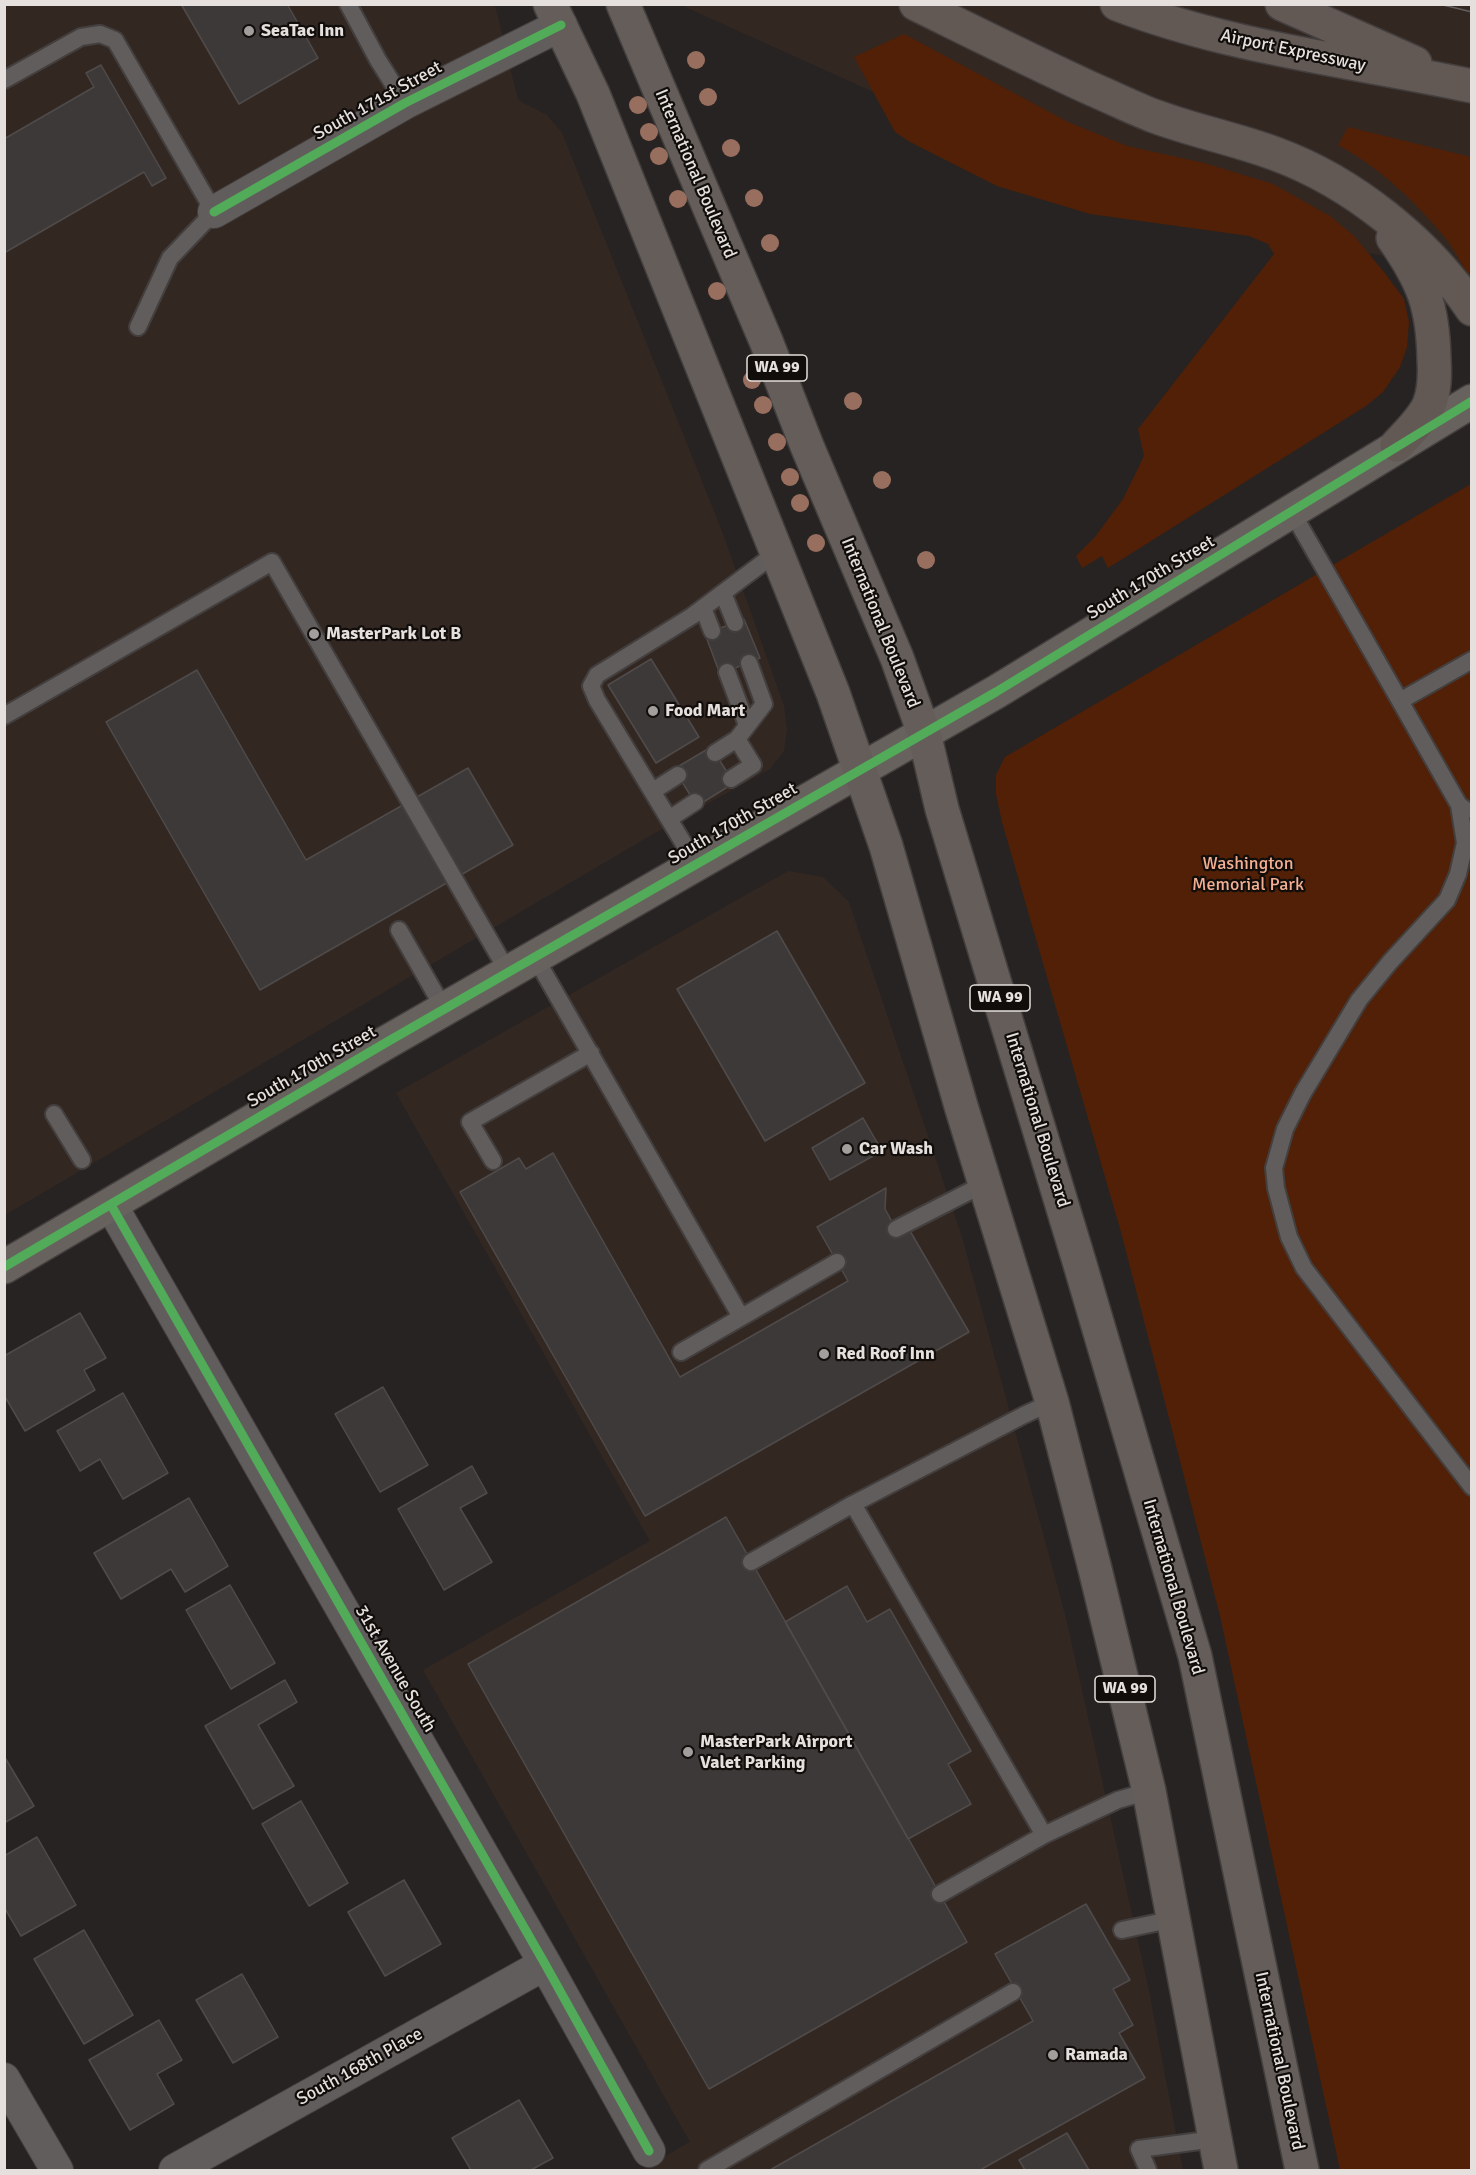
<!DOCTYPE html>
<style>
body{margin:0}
#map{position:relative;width:1476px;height:2175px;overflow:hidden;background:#272322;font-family:Signika,sans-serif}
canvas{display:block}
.frame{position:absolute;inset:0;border:6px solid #e5e0dd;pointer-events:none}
</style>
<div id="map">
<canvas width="1476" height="2175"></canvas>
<div class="frame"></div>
</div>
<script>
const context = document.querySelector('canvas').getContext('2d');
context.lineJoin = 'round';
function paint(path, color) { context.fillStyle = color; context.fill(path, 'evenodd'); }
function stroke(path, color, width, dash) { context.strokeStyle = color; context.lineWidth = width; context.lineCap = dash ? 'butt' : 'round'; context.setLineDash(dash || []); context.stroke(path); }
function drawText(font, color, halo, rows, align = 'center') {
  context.font = font + ' Signika,sans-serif'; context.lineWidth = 4.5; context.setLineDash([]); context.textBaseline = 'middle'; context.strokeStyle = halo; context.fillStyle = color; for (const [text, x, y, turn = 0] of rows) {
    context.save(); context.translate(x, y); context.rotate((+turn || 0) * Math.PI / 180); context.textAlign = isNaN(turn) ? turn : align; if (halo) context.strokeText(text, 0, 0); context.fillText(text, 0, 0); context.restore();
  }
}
paint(new Path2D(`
 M4,5H495L518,100L547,115L562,133L722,531L784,706L787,729L784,751L770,769L648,837L5,1215Z
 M681,5H1471V271L1141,213Z
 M788,871L823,877L849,902L962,1237L1066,1618L1149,1991L1183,2170H641L690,2142L423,1670L650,1541L396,1093Z`), '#332722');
paint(new Path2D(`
 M904,34L1068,122L1127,146L1204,163L1273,184L1330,216L1354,236L1384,272L1404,299L1409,322L1407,347L1400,367L1383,392L1366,406L1108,568L1102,556L1082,568L1076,556L1095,537L1123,499L1144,456L1138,429L1274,254L1268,244L1249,236L1090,214L997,186L910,142L895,132L854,57Z
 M1348,127L1471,157V280C1463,267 1456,252 1447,240C1417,203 1379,167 1338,145Z
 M1471,484V2170H1340L1220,1616L1121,1232L1002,822L996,794V775L1005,757Z`), '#512006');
const building = new Path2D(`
 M181,4H287L318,58L239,104Z
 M101,65L166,178L152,186L144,172L4,253V139L94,87L86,73Z
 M744,619L760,658L720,674L705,634Z
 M651,659L699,737L656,763L608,685Z
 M197,670L306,860L468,768L513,845L260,990L106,722Z
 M711,747L734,783L697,806L674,769Z
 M777,931L865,1083L765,1141L677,989Z
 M863,1118L882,1151L830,1180L812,1148Z
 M553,1153L680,1377L848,1281L817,1227L886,1188L885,1209L896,1229L900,1236L910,1231L969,1332L645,1516L460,1192L519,1158L526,1169Z
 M80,1313L106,1358L84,1370L95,1390L25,1431L4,1395V1356Z
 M383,1387L428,1465L380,1492L335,1414Z
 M123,1393L168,1473L123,1499L100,1459L80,1471L57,1431Z
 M472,1466L487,1493L460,1508L492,1562L444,1590L398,1509Z
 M189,1498L228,1566L185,1592L171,1569L121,1599L94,1553Z
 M726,1517L967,1942L709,2089L468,1664Z
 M230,1585L275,1663L231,1689L186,1610Z
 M847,1586L867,1622L890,1609L971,1751L948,1764L971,1804L908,1839L785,1622Z
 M285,1680L297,1702L258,1725L294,1786L253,1809L205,1726Z
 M4,1756L34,1806L4,1823Z
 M301,1801L348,1883L309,1906L262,1824Z
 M37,1837L76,1905L21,1936L4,1907V1856Z
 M404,1880L441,1944L385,1976L348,1912Z
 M1086,1904L1130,1980L1113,1989L1133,2025L1119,2033L1145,2078L980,2170H770L1033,2021L995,1954Z
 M84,1930L133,2015L84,2044L34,1959Z
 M242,1974L278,2037L233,2063L196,2000Z
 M159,2020L182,2060L157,2074L174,2104L130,2130L89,2060Z
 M519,2100L553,2158L531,2170H471L452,2138Z
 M1067,2133L1089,2170H1025L1019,2160Z`);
paint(building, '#3c3938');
stroke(building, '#4f4b4a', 1.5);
const lane = new Path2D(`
 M348,4L378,60L405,103
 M4,80L81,37L100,34L115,40L214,212L170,258L138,327
 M1292,512L1400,701L1472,660
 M723,593L735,623
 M703,608L712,631
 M727,672L747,725
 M1400,701L1459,805L1466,810
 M4,716L272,562L508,972
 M715,753L737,739L764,704L749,663
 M731,779L753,765L737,739
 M653,791L678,775
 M1459,805L1465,843L1458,874L1447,900L1390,962L1359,1000L1303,1093L1285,1129L1274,1168L1276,1188L1289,1237L1304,1268L1472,1487
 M669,819L695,802
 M696,864L597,700L591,686L597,675L692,616L776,553
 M399,930L444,1009
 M535,957L741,1317
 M54,1114L82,1160
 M493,1161L470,1122L591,1053
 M896,1229L986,1183
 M681,1352L837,1262
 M1052,1402L1024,1415L853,1504L1044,1835L1118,1800L1149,1791
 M751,1562L853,1504
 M940,1894L1044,1835
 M1122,1930L1174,1919
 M707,2170L1013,1992
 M1148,2170L1139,2149L1215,2139`);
const street = new Path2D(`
 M214,212L405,103L561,25
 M111,1205L545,1964L649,2151
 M4,2079L57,2170
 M175,2170L545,1964`);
const secondary = new Path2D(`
 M4,1267L387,1042L996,692L1472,401`);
const primary = new Path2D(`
 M550,4L593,94L833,693L886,846L961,1106L1052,1402L1095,1569L1149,1791L1221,2170
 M623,4L766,341L807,446L897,658L924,733L942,809L1079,1261L1195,1656L1302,2170`);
const highway = new Path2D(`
 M916,4C975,33 1033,62 1092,89C1113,98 1133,108 1154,116C1194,131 1236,139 1276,154C1352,182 1427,242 1472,309
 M1117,4C1231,48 1353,61 1472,86
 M1282,4L1415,63
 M1393,238C1423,281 1433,306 1434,359C1435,375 1435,390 1429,405C1422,420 1408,433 1397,445`);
stroke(lane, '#433f3e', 20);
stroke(street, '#433f3e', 34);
stroke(secondary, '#433f3e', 36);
stroke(primary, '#433f3e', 36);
stroke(highway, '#433f3e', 36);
stroke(lane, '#605d5c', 16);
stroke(street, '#605d5c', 32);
stroke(secondary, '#68625f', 33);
stroke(primary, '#645d59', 33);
stroke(highway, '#625955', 33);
stroke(new Path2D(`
 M1439,4L1472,12`), '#635f5e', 1.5);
stroke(new Path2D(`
 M214,212L405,103L561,25
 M111,1205L545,1964L649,2151
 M4,1267L387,1042L996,692L1472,401`), '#51ab58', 9);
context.fillStyle = '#986f5f';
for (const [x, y] of [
 [696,60],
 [708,97],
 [638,105],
 [649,132],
 [731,148],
 [659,156],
 [754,198],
 [678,199],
 [770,243],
 [717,291],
 [752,380],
 [853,401],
 [763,405],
 [777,442],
 [790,477],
 [882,480],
 [800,503],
 [816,543],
 [926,560]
]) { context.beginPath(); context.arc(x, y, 9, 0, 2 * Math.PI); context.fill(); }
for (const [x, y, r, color] of [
 [249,31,6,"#a29e9c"],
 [314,634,6,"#a29e9c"],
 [653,711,6,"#a29e9c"],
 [847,1149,6,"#a29e9c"],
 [824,1354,6,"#a29e9c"],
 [688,1752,6,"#a29e9c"],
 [1053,2055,6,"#a29e9c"]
]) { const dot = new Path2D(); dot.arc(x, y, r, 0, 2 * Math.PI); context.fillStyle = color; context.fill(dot); stroke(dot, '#100d0b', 2); }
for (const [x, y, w] of [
 [777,368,60],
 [1000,998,60],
 [1125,1689,60]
]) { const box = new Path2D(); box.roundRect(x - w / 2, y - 13, w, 26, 4.5); context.fillStyle = '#100d0b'; context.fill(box); stroke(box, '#e5e0dd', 1.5); }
drawText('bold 16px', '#e5e0dd', null, [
 ["WA 99",777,368],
 ["WA 99",1000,998],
 ["WA 99",1125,1689]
]);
drawText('bold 18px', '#e5e0dd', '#100d0b', [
 ["SeaTac Inn",261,31],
 ["MasterPark Lot B",326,634],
 ["Food Mart",665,711],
 ["Car Wash",859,1149],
 ["Red Roof Inn",836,1354],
 ["MasterPark Airport",700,1742],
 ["Valet Parking",700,1763],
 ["Ramada",1065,2055]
], 'left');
drawText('18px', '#e5e0dd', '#100d0b', [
 ["Airport Expressway",1293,51,12],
 ["South 171st Street",378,101,-29],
 ["International Boulevard",695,174,67],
 ["South 170th Street",1151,578,-31],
 ["International Boulevard",880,623,68],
 ["South 170th Street",733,824,-30],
 ["South 170th Street",312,1067,-30],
 ["International Boulevard",1037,1120,73],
 ["International Boulevard",1173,1587,74],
 ["31st Avenue South",395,1669,60],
 ["International Boulevard",1279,2061,78],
 ["South 168th Place",360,2067,-29]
]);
drawText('18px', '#f4ae91', '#100d0b', [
 ["Washington",1248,864],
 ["Memorial Park",1248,885]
]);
</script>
